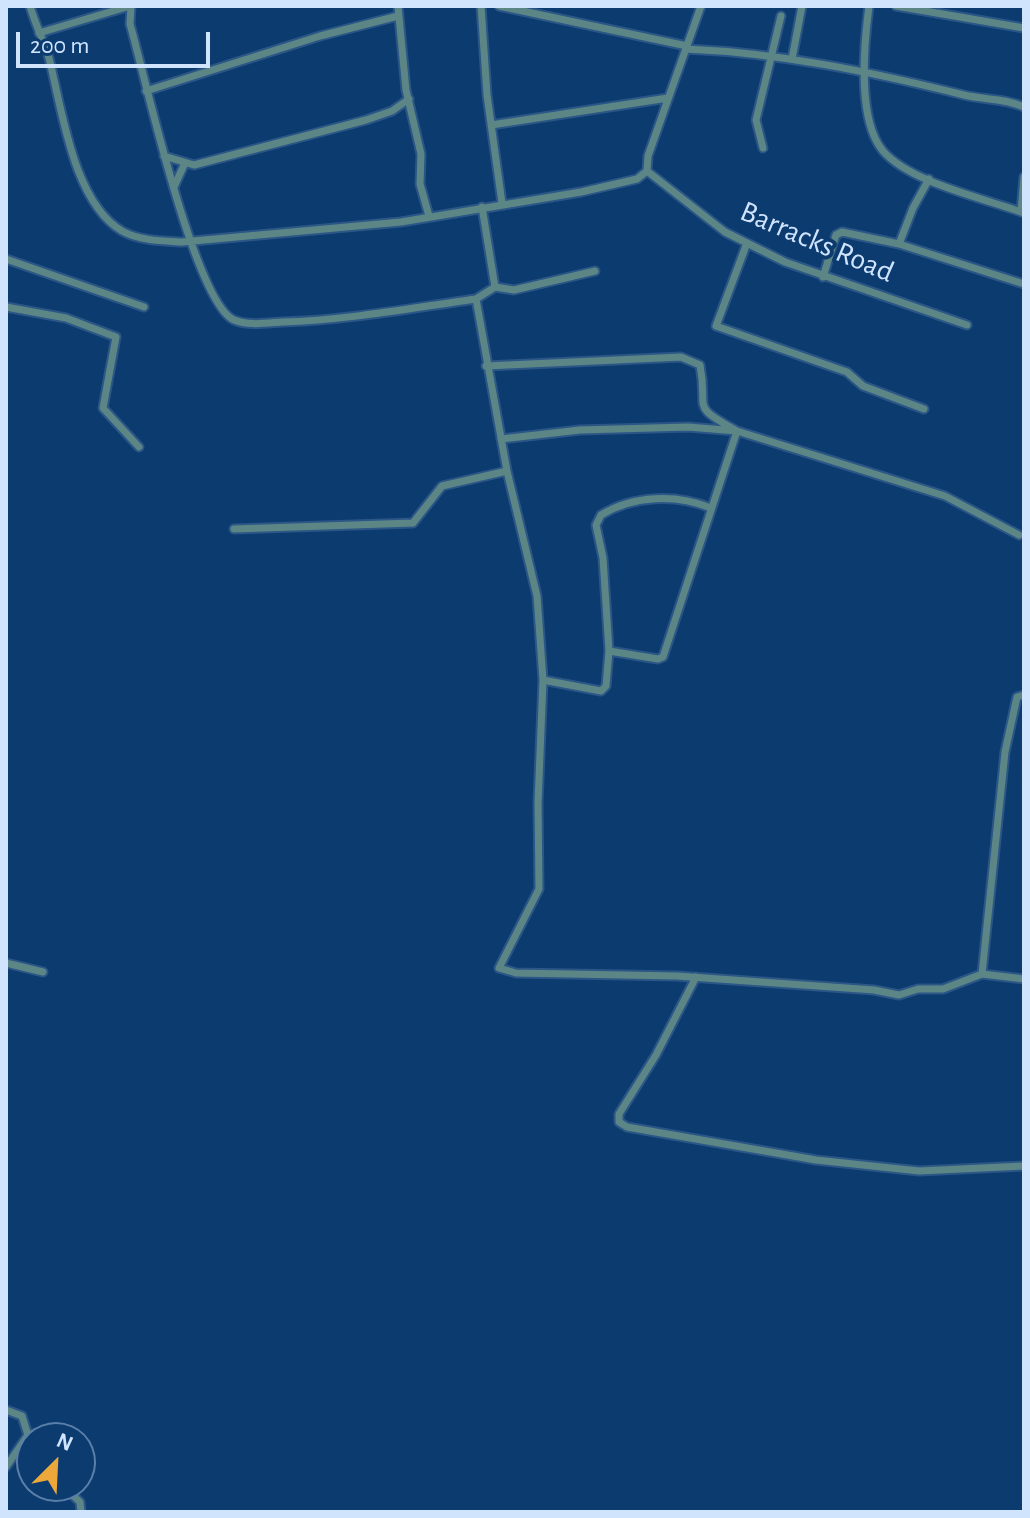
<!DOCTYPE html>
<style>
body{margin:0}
#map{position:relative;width:1030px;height:1518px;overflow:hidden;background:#0b3b6f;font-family:"Alegreya Sans",sans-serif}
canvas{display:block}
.frame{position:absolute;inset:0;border:8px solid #d0e4fe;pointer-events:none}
.north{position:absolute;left:16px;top:1422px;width:80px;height:80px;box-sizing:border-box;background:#0b3b6f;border:2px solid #5a7fa8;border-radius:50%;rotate:24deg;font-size:22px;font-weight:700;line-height:32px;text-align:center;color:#d0e4fe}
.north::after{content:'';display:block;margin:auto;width:28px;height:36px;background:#eda83b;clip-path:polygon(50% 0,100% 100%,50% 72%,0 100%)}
.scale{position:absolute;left:16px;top:32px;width:194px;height:36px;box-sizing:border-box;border:4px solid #d0e4fe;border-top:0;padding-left:10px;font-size:24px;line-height:28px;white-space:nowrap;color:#d0e4fe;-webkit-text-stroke:6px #0b3b6f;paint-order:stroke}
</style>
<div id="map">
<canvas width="1030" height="1518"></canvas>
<div class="frame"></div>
<div class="north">N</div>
<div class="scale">200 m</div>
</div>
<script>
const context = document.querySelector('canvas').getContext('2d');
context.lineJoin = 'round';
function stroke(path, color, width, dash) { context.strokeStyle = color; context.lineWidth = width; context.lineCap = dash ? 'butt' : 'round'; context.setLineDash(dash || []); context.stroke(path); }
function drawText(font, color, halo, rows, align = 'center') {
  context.font = font + ' "Alegreya Sans",sans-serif'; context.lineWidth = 8; context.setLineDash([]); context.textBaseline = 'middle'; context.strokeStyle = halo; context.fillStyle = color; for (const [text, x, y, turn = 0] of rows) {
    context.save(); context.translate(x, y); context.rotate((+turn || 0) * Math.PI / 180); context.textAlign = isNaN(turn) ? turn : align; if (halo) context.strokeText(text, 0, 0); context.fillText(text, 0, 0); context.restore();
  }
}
const minor = new Path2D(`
 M30,6C35,24 44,41 49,58C62,109 73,202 122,231C140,241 163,241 182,242L401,222L581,192L637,179L647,171
 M131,6L130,24C144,72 194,302 234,320C248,326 267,323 282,322C348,320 411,308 476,299
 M398,6L406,90L421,154L420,184L429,216
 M481,6L487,95L502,203
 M499,6L687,46
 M701,6L648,156L647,171L725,232L785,262L967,325
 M869,6C864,44 857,120 883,151C911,183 984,198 1024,213
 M896,6L1024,28
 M39,33L130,6
 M686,49C781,53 872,72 964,95C985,100 1004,98 1024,107
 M792,59L802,6
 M146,91L320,36L398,16
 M491,125L668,98
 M763,148L756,120L781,16
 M164,156L194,165L366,120L392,111L409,99
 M174,187L184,165
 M482,207L495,287L476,299L507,471L537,596L543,680L538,803L539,889L499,968L516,973L677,976L874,990L899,995L918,989H943L982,974L1024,979
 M1021,212L1024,177
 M747,243L716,326L847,372L863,386L924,409
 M899,244L913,208L929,179
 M6,259L144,307
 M823,277L836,235L842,232L899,244L1024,284
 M495,287L514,290L595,271
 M6,307L66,318L116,337L103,408L139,447
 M486,366L681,357L700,365C709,411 688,404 737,431L663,657L658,659L609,651
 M501,439L580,430L688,427L737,431L945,496L1019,535
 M234,529L413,523L442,486L507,471
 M543,680L601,691L606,686L609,651L603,558L596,525L601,515C634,495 676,494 711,508
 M6,963L43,972
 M982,974L1005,752L1017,697L1024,695
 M696,977L656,1055L619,1114V1122L627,1127L816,1160L919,1171L1024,1166
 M6,1410L22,1416L28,1435
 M6,1467L28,1435L36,1433L38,1438
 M63,1486L80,1502L81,1512`);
stroke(minor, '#2b5686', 11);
stroke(minor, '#5c8686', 7);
drawText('30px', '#d0e4fe', '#0b3b6f', [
 ["Barracks Road",817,242,23]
]);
</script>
